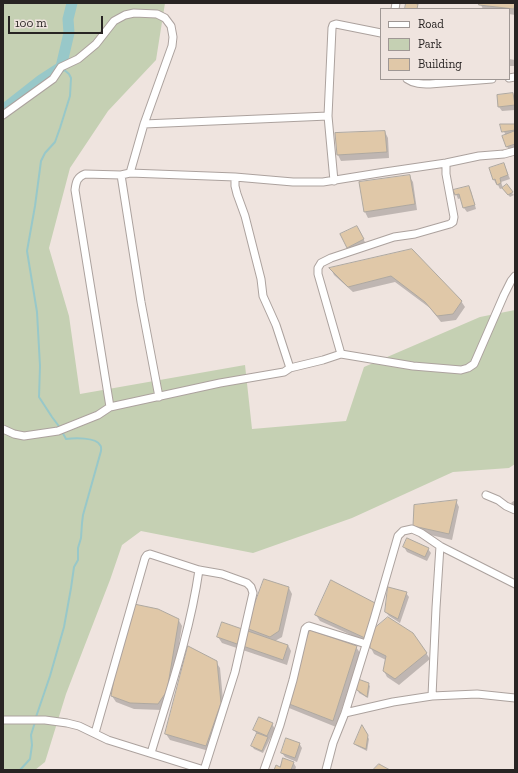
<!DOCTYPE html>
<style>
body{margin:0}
#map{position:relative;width:518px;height:773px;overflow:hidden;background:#efe4df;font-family:"Zilla Slab",serif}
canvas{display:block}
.frame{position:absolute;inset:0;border:4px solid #282423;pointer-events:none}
.legend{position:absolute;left:380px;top:8px;width:130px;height:72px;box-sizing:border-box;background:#efe4df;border:1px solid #9f9794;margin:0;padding:5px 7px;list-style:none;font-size:12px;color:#282423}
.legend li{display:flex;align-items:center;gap:8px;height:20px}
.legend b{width:20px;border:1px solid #9f9794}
.scale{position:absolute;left:8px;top:16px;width:95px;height:18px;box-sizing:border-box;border:2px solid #282423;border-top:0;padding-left:5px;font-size:12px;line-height:14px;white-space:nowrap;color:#282423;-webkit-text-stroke:3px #efe4df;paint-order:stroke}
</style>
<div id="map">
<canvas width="518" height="773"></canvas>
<div class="frame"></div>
<ul class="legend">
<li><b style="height:5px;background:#fff"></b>Road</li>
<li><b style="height:11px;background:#c5d0b3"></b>Park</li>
<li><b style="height:11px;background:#e0c8a8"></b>Building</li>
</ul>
<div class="scale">100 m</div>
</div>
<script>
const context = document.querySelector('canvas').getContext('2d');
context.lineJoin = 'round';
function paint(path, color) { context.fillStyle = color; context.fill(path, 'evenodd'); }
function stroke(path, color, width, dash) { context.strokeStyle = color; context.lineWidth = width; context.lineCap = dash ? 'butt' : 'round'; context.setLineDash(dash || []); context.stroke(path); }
paint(new Path2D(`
 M3,3H165L156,60L108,111L70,168L49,248L69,316L80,394L245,365L252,429L346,421L364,367L480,317L515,310V464L509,468L453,472L352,518L253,553L141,531L122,545L110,580L66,694L45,762L35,770H3Z`), '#c5d0b3');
paint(new Path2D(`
 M480,3H515V15L509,14V9H483Z
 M509,59L515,60V66H509Z
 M513,94L515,98V110L502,111L499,107L498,95Z
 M501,125H515V147L509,149L507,147L506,136Z
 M385,132L388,138L389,158L341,161L338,155Z
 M504,164L510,179L501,182L503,188L500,189L497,183L496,184L494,180Z
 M409,176L413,182L417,210L368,218L365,212Z
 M468,187L471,191L476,209L467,212L464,208L461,198L458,199L455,191Z
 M505,191L512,193L514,195L510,197Z
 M357,227L366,244L351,252L342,235Z
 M411,250L461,301L465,307L456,320L441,322L430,308L395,282L353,292L334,275L331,269Z
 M515,500V509L511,503Z
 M456,501L459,507L452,540L418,532L414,526Z
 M404,547L428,549L431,553L427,561L407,552Z
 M289,588L292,594L282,637L275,641L288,645L291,651L287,665L222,643L218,637L250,632L247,628Z
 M406,593L409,597L400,623L389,616L386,612Z
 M316,615L373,630L426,653L430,659L399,685L387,677L384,671L386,660L374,654L371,648L370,640L369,643L320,621Z
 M178,619L182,626L170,698L162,710L134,709L116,702L112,696Z
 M356,647L360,653L336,727L289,708L286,702Z
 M216,662L220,668L224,710L209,751L170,740L166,734Z
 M368,684L370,686L368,698L359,693L358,690Z
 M272,724L275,729L263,753L254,749L252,746L257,734L254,730Z
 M362,727L369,739L367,751L357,746L355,744Z
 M299,743L302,748L297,762L285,757L282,753Z
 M293,762L296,767L295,770H275Z`), '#0003');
stroke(new Path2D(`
 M36,717L50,676L64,627L71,588L74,567L78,560V548L81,538L82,523L83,515L101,451C101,448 102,447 100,445C96,437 74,438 66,439L65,437L58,425L52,417L39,397L40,366L37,312L27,251L35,206L41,161L45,153L55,142L60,128L70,96L71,78L69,74L62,68
 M20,770L30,759L32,745L31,735L35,722`), '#98c8c9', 2);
stroke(new Path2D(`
 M3,110L41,80L61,67L69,33L68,19L72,3`), '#98c8c9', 11);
const building = new Path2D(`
 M406,3H413L418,4L417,9H405Z
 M479,3H515L514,9L479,5Z
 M513,93L515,105L498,107L497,95Z
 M500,124H515V130L502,132Z
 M385,131L387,152L337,155L335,133Z
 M515,131V144L506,147L502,136Z
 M504,163L508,175L500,178L501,183L497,185L495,179L493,180L489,168Z
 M410,175L415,204L364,212L359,182Z
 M507,184L513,192L508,195L502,188Z
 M469,186L475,205L463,208L459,194L455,195L453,190Z
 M357,226L364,239L347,248L340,234Z
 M412,249L462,301L453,314L437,316L425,302L391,276L348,287L329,268Z
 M457,500L449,534L413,526L414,505Z
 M407,538L429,548L425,557L403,547Z
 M264,579L289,587L279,631L270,637L246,628Z
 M331,580L377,604L365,638L315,615Z
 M388,587L407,592L398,619L385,612Z
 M134,604L158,609L179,619L167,691L158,704L130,703L111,696L119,650Z
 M388,617L413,633L427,653L395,679L383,671L386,656L370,648L369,633Z
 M222,622L288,645L283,660L217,637Z
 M310,630L357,646L333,721L284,702Z
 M188,646L217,661L221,703L206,746L165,734Z
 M358,679L369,683L367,697L357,690Z
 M259,717L273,723L267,736L253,730Z
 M362,725L368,735L366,749L354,744Z
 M257,733L268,737L262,751L251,746Z
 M286,738L300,743L295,758L281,753Z
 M283,758L294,762L291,770H274L276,765L280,767Z
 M379,764L390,770H373Z`);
paint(building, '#e0c8a8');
stroke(building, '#aea8a0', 1);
const street = new Path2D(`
 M395,9L396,3
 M509,78L515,77
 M407,79C414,84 422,84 430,84L492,79
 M3,115L53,79L61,67L78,59L96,44L114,21L125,15L134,13L157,14L165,18L171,26L173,37L172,46L144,124L130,173
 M144,124L328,116
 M235,177V186L237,194L245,216L261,279L263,296L276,325L290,368
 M334,181L328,116L332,28L333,25L336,24L381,33
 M341,354L318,274V268L321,263L331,258L394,237L415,234L450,224L453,222L454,217L446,174V163
 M159,397L141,302L121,175L130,173L235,177L293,182H323L385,172L446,163L479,156L504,154L515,151
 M110,407L75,190C76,182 77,177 85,174L121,175
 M3,429L14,434L24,436L58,431L98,415L110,407L220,383L284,372L290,368L323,360L341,354L413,366L461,370L468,368L474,364L504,295L511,281L515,276
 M486,495L498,500L506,506L515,510
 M432,696L436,608L440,546
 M345,713L393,702L432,696L477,694L515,698
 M3,720H45L67,723L79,726L108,740L204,770
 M95,733L145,558L147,555L150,554L199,570L222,574L247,583L251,587L253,593L235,672L204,770
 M151,753C169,693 190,633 199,570
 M264,770L280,725L293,680L305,629L307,627L309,626L366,644
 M326,770L333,743L345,713L374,619L398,536L403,531L412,529L421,533L440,546L515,584`);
stroke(street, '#aca29e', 9);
stroke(street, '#fff', 7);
</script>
